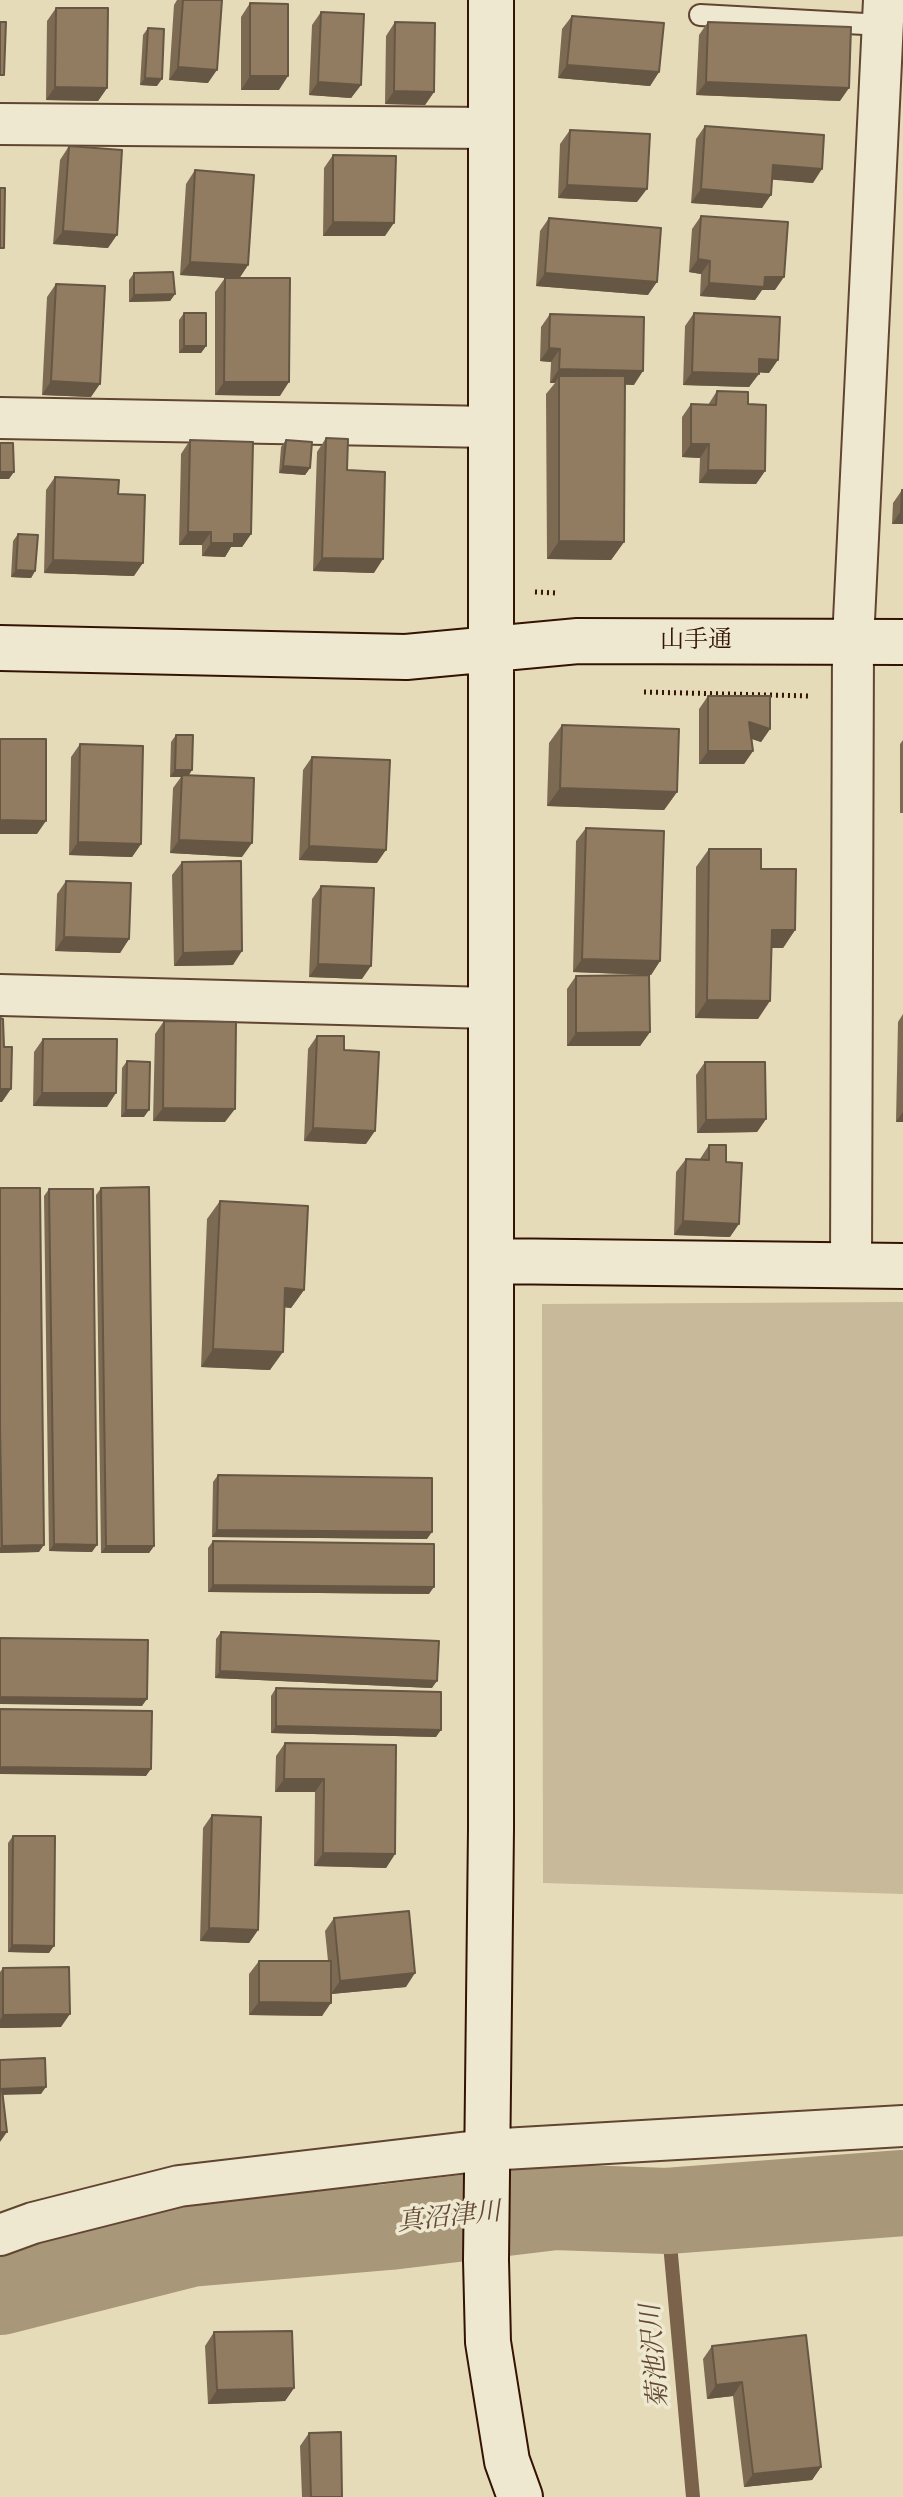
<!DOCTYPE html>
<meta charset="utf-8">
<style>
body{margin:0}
canvas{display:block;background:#e5dbb8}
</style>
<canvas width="903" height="2497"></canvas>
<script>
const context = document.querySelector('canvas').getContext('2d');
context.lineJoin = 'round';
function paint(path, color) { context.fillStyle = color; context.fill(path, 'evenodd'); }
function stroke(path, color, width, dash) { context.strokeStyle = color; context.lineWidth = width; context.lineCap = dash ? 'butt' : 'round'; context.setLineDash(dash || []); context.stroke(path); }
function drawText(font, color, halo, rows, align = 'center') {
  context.font = font + ' "Gentium Book Plus","Noto Serif JP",serif'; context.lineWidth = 7; context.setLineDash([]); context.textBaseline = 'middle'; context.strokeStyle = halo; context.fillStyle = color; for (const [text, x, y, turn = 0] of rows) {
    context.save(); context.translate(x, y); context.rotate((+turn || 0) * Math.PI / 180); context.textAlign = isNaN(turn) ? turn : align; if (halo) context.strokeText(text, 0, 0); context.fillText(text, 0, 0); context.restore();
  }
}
paint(new Path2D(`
 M903,1302V1894L543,1883L542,1304Z`), '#c7b999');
stroke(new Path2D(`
 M667,2211L693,2497`), '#7b624a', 14);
stroke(new Path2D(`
 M0,2292L190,2244L389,2227L555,2207L667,2211L903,2193`), '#a9977a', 86);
const lane = new Path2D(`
 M700,15L883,25`);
const street = new Path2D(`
 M0,124L490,128
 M0,418L490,427
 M0,995L490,1008
 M851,1265L853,641L884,0
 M0,2235L33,2223L179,2186L486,2150L903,2126`);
const secondary = new Path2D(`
 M491,0V1829L486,2260L488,2342L507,2461L520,2497
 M0,648L406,657L578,641L903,642
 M491,1261L903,1266`);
stroke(lane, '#614530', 24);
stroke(street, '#614530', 44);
stroke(secondary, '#351303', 48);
stroke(new Path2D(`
 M535,592L557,593
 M644,692L810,696`), '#351303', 5, [2, 4]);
stroke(lane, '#eee8d1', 20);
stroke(street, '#eee8d1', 40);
stroke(secondary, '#eee8d1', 44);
paint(new Path2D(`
 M177,0H222L208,83L169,80L174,5Z
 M250,3L279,90H241V17Z
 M56,8L107,88L98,101L46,100L47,21Z
 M321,12L361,85L351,98L309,95L312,25Z
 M572,16L659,72L650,86L558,78L562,29Z
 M395,22L434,92L425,105L385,104L386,36Z
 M708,22L840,101L696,95L699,35Z
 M148,28L157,86L140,85L143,35Z
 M705,126L813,183L772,179L762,208L691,203L696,139Z
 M570,130L637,202L558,198L560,144Z
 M69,146L108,248L53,244L60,160Z
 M333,155L385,236H323L324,168Z
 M195,170L248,265L239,278L280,396L215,395V292L225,278H235L180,275L186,184Z
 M701,216L775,290H762L755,300L700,296L701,274L689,272L692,229Z
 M549,218L648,295L536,286L540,231Z
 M134,273L175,294L170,301L129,302V280Z
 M56,284L91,397L42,395L47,297Z
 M184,313L206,346L201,353H179V320Z
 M694,313L769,373L759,372L749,387L683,385L685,326Z
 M550,314L634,385L625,384L624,542L611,560L547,559L546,394L555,383H550L551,362L540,361L541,327Z
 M717,391L748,404L765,471L756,484L699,483L700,458L682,457V417L691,404L708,405Z
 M326,438L347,470L374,573L313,571L317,452Z
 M190,440L251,534L242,547H231L225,557L202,556V545H179L181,454Z
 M286,440L310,468L305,475L279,473L281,447Z
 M55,477L134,576L44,573L46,490Z
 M902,490L903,524H892L893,503Z
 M18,534L35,571L31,578L11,577L13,541Z
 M708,696L770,729L761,742L752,739L753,751L744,764H699V709Z
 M562,725L677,792L664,810L547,806L549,743Z
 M176,735L192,770L189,775L242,857L170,853L173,788L181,777H170L171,742Z
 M903,740V813H900V744Z
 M80,744L141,844L132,857L69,855L71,757Z
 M312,757L377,863L299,860L303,770Z
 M586,828L660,961L651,975L573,972L576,841Z
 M709,849L761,869L795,930L783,948H771L758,1019L695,1018L696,867Z
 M182,862L233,965L174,966L172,875Z
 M66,881L129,939L120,953L55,951L57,894Z
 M321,886L362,979L309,977L312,899Z
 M576,976L650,1032L640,1046H567V989Z
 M903,1014V1122H896L898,1022Z
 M164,1021L225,1122L153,1121L155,1034Z
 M317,1036L366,1144L304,1141L308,1049Z
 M43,1039L107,1107L33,1106L34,1052Z
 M127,1061L144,1117H121L122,1068Z
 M705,1062L766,1119L757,1132L697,1133L696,1075Z
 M709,1145L726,1162L730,1237L674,1235L676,1172L686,1159H700Z
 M0,1188L39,1552L0,1553Z
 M101,1188L154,1546L149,1553H101L96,1195Z
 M49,1189L92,1552L49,1551L44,1196Z
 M220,1201L304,1290L291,1308L284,1307L270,1370L201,1367L207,1219Z
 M218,1475L427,1539L212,1537L213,1482Z
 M213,1541L429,1594L208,1592V1548Z
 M221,1632L432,1688L215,1678L216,1639Z
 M276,1688L436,1737L271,1733V1696Z
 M285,1743L396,1745L395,1854L386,1868L314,1866L315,1792H275L276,1756Z
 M212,1815L258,1930L249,1943L200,1941L203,1828Z
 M13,1836L49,1953L8,1952V1843Z
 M334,1918L406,1987L331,1994L322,2016L249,2015V1974L259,1961H328L325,1931Z
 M3,1968L61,2027L0,2028V1972Z
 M214,2332L294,2388L285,2401L208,2404L205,2346Z
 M712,2346L821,2467L812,2480L744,2487L733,2396L707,2399L703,2359Z
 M309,2433L342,2497H302L300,2446Z`), '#7d6a53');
paint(new Path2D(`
 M567,65L659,72L650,86L558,78Z
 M178,67L217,70L208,83L169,80Z
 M250,76H288L279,90H241Z
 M145,78L162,79L157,86L140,85Z
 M318,82L361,85L351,98L309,95Z
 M706,82L849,88L840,101L696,95Z
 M55,87L107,88L98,101L46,100Z
 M394,91L434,92L425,105L385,104Z
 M773,165L822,169L813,183L764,179Z
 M567,185L647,189L637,202L558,198Z
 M701,189L771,195L762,208L691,203Z
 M333,222L394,223L385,236H323Z
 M63,231L117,235L108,248L53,244Z
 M698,259L710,261L701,274L689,272Z
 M190,262L248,265L239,279L180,275Z
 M545,273L657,282L648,295L536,286Z
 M765,277H784L775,290H762L755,300L700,296L709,283Z
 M175,294L170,301L129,302L134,295Z
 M184,346H206L201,353H179Z
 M549,348L560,349L551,362L540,361Z
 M759,359L778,360L769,373L750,372Z
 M559,369L643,371L634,385L559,383V376L555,383H550Z
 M692,372L759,374L749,387L683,385Z
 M51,381L100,384L91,397L42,395Z
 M224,382H289L280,396L215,395Z
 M691,444H709L700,458L682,457Z
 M283,466L310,468L305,475L279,473Z
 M708,470L765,471L756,484L699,483Z
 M0,472H14L9,479H0Z
 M901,511H903V524H892Z
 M188,532H211L202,545H179Z
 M234,534H251L242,547H231L225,557L202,556L211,543Z
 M559,541L624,542L611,560L547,559Z
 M322,558L383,559L374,573L313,571Z
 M53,560L143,563L134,576L44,573Z
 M16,570L35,571L31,578L11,577Z
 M749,722L770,729L761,742L740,735Z
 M708,751H753L744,764H699Z
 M175,770H192L187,777L182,775L181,777H170Z
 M560,788L677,792L664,810L547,806Z
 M0,820L46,821L37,834H0Z
 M179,840L252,843L242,857L170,853Z
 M78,842L141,844L132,857L69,855Z
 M309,846L386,850L377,863L299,860Z
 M772,930H795L783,948H759Z
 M64,937L129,939L120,953L55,951Z
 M242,951L233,965L174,966L183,953Z
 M582,959L660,961L651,975L573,972Z
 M318,964L371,966L362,979L309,977Z
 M707,1000L770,1001L758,1019L695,1018Z
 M650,1032L640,1046H567L576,1033Z
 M0,1089H11L2,1102H0Z
 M42,1093H116L107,1107L33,1106Z
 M163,1108L235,1109L225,1122L153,1121Z
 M126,1110H149L144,1117H121Z
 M903,1112V1122H896Z
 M766,1119L757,1132L697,1133L706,1120Z
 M313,1128L375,1131L366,1144L304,1141Z
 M683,1221L739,1224L730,1237L674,1235Z
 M285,1288L304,1290L291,1308L272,1306Z
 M213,1349L283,1352L270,1370L201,1367Z
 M217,1530L432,1532L427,1539L212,1537Z
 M54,1544L97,1545L92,1552L49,1551Z
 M44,1545L39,1552L0,1553V1548L2,1546Z
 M106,1546H154L149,1553H101Z
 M213,1585L434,1587L429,1594L208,1592Z
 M220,1671L437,1681L432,1688L215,1678Z
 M0,1697L147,1699L142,1706L0,1704Z
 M276,1726L441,1730L436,1737L271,1733Z
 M0,1767L151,1769L146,1776L0,1774Z
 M284,1779H324L315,1792H275Z
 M323,1853L395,1854L386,1868L314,1866Z
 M209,1928L258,1930L249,1943L200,1941Z
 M12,1945L54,1946L49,1953L8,1952Z
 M415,1973L406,1987L331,1994L340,1981Z
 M259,2002L331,2003L322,2016L249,2015Z
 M70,2014L61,2027L0,2028V2020L3,2015Z
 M46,2087L41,2094L0,2095V2089Z
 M0,2132H7L0,2142Z
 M742,2382L733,2396L707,2399L716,2385Z
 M294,2388L285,2401L208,2404L217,2390Z
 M821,2467L812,2480L744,2487L753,2474Z`), '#665644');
const building = new Path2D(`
 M183,0H222L217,70L178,67Z
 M250,3L288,4V76H250Z
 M56,8H108L107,88L55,87Z
 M321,12L364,14L361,85L318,82Z
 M572,16L664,23L659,72L567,65Z
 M0,22H6L4,75H0Z
 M395,22L435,23L434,92L394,91Z
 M708,22L851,27L849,88L706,82Z
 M148,28L164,29L162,79L145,78Z
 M705,126L824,135L822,169L773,165L771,195L701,189Z
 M570,130L650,134L647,189L567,185Z
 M69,146L122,150L117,235L63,231Z
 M333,155L396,156L394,223L333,222Z
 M195,170L254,175L248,265L190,262Z
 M0,188H5L4,248H0Z
 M701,216L788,222L784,277H765L764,287L709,283L710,261L698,259Z
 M549,218L661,228L657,282L545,273Z
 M173,272L175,294L134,295V273Z
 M225,278H290L289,382H224Z
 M56,284L105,286L100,384L51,381Z
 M184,313H206V346H184Z
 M694,313L780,317L778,360L759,359V374L692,372Z
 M550,314L644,317L643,371L559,369L560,349L549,348Z
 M559,376H625L624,542L559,541Z
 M717,391L748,392V404L766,405L765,471L708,470L709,444H691V404L716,405Z
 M326,438L348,439L347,470L385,472L383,559L322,558Z
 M190,440L253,442L251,534H234V543H211V532H188Z
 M286,440L312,442L310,468L283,466Z
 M0,443H13L14,472H0Z
 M55,477L119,480L118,494L145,495L143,563L53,560Z
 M902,490H903V511H901Z
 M18,534L38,535L35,571L16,570Z
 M708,696H770V729L749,722L753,751H708Z
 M562,725L679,729L677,792L560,788Z
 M176,735H193L192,770H175Z
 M0,739H46V821L0,820Z
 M80,744L143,746L141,844L78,842Z
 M312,757L390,760L386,850L309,846Z
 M182,775L254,778L252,843L179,840Z
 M586,828L664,831L660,961L582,959Z
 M709,849H761V869H796L795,930H772L770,1001L707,1000Z
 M241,861L242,951L183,953L182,862Z
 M66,881L131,883L129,939L64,937Z
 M321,886L374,888L371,966L318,964Z
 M649,975L650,1032L576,1033V976Z
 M0,1018L3,1019L4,1047H12L11,1089H0Z
 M164,1021L236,1022L235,1109L163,1108Z
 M317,1036H344V1050L379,1052L375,1131L313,1128Z
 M43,1039H117L116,1093H42Z
 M127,1061L150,1062L149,1110H126Z
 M705,1062H765L766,1119L706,1120Z
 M709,1145H726V1162L742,1163L739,1224L683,1221L686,1159L709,1160Z
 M149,1187L154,1546H106L101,1188Z
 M0,1188H40L44,1545L2,1546L0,1427Z
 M49,1189H93L97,1545L54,1544Z
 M220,1201L308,1206L304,1290L285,1288L283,1352L213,1349Z
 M218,1475L432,1478V1532L217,1530Z
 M213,1541L434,1544V1587L213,1585Z
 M221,1632L439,1641L437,1681L220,1671Z
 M0,1638L148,1640L147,1699L0,1697Z
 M276,1688L441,1692V1730L276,1726Z
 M0,1709L152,1711L151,1769L0,1767Z
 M285,1743L396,1745L395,1854L323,1853L324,1779H284Z
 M212,1815L261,1817L258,1930L209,1928Z
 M13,1836H55L54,1946L12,1945Z
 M409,1911L415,1973L340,1981L334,1918Z
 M259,1961H331V2003L259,2002Z
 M69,1967L70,2014L3,2015V1968Z
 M45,2058L46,2087L0,2089V2060Z
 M0,2089H2L7,2132H0Z
 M292,2331L294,2388L217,2390L214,2332Z
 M806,2335L821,2467L753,2474L742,2382L716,2385L712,2346Z
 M341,2432L342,2497H311L309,2433Z`);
paint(building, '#917b61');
stroke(building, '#665644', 2);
drawText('24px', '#351303', '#eee8d1', [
 ["山手通",696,641]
]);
drawText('italic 26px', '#634833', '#eee8d1', [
 ["真沼津川",449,2218,-6],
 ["菊池沢川",656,2356,-95]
]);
</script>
